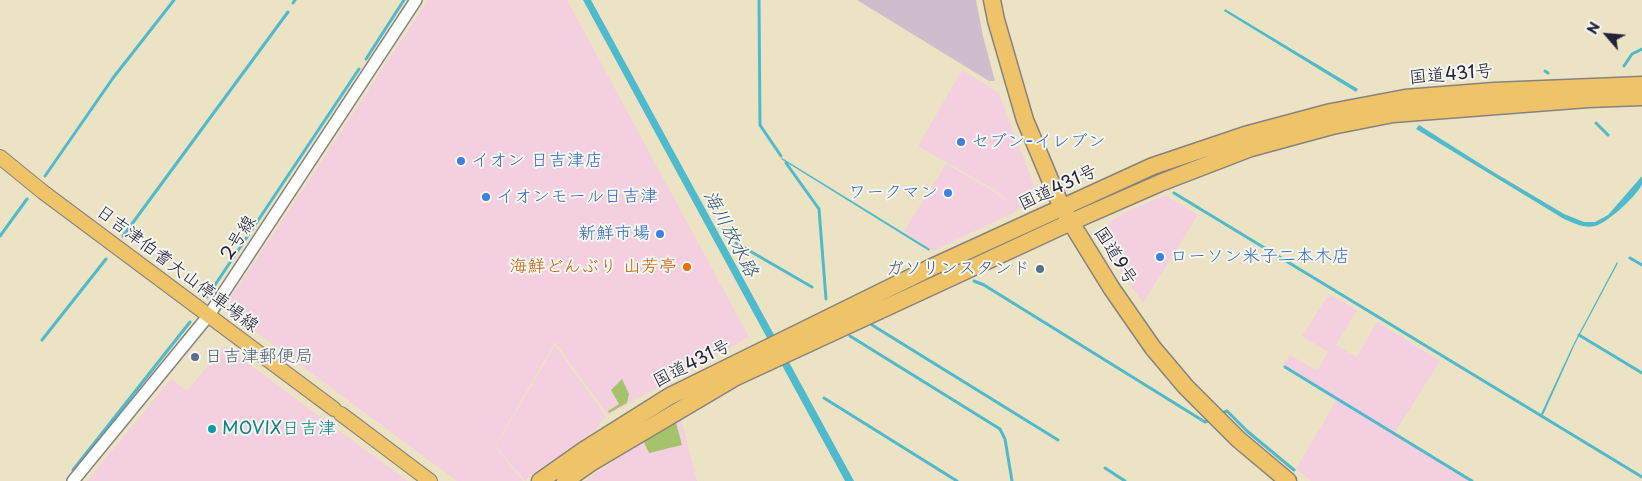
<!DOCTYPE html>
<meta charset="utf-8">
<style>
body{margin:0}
#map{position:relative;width:1642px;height:481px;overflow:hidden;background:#ece3c4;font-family:"Playpen Sans",sans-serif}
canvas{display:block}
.north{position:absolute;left:1582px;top:10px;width:50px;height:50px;-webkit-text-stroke:4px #f6f6f2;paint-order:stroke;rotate:297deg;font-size:14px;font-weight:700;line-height:20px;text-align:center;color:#22223b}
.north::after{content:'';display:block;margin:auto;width:18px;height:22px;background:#22223b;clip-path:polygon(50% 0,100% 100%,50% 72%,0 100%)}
</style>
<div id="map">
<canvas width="1642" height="481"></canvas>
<div class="north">N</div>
</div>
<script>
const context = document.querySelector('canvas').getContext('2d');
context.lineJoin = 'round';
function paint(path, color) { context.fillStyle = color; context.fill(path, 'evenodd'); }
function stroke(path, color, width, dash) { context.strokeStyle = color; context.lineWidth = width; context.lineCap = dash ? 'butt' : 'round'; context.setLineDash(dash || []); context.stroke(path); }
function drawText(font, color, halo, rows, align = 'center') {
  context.font = font + ' "Playpen Sans","Klee One",sans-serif'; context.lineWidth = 4; context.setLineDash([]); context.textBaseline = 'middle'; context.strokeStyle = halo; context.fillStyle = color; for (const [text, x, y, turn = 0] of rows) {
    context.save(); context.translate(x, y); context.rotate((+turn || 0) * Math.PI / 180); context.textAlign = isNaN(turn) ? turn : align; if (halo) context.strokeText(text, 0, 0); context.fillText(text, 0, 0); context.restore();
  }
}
paint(new Path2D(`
 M428,0H567L749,337L608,415L555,342L495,446L523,481H457L233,315L230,299Z
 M962,70L999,93L1019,147L1031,177L1035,190L1032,199L1013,213L933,251L904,231L946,164L993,191L1015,207L992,188L918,146Z
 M1165,195L1198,215L1143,303L1112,258L1108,255L1103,233L1108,223L1124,213Z
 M1333,296L1357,310L1336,345L1357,357L1377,322L1440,361L1394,434L1470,481H1312L1296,469L1336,401L1283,365L1290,355L1317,371L1328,352L1302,336L1324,302L1328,297Z
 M555,345L606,417L600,422L597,429L532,474L525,481L496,446Z
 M224,346L368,452L408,481H87L171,379L187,391Z
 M681,418L697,481H585L634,447Z`), '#f3cfdf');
paint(new Path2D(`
 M857,0H976L983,36L995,81H989Z`), '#cfbdce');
paint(new Path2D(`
 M622,379L629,394L627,403L609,413L608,411L619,404L611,390Z
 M676,423L682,445L649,453L644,442Z`), '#a5c36a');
paint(new Path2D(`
 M583,0H591L854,481H845Z
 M1225,9L1358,89L1356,92L1224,11Z
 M1419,125L1490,170L1564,214L1584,222H1595L1608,215L1642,176C1642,179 1642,182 1642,184C1638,195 1606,224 1595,226C1584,229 1574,223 1564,219L1416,129Z
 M782,158L930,249L929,251L781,159Z
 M1617,262L1618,263L1575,344L1543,415L1541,414L1574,343Z`), '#4fbacc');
stroke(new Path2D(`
 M759,0L760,125L781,156
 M293,3L295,0
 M366,59L404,0
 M1624,66L1632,54L1642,49
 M1545,71L1548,73
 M1596,123L1608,135
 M786,163L819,209L826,299
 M45,176L113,78L174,0
 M1174,193L1642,477
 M0,236L27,199
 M123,236L288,12
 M736,243L812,287
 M1630,258L1642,265
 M974,281L984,285L1205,422L1210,420
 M207,297L359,69
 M872,325L1058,440
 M1579,335L1642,373
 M850,336L1000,429L1005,439L1012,481
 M42,340L106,259
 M1285,367L1472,481
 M824,398L957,481
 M1220,414L1227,411L1247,431L1294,470
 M1105,468L1125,481
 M73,470L190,322`), '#4fbacc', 3);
const minor = new Path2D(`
 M73,481L209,315L416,0`);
const major = new Path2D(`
 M0,157L43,192L334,409
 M341,414L430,481`);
const highway = new Path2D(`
 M992,0L996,20L1025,120L1062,208L1112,289L1153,348L1186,387L1238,439L1288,481
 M540,481L584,450L670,396L930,268L1153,166L1245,135L1331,112L1405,98L1494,91L1642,85
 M565,481L592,462L734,378L1071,222L1160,183L1251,148L1332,126L1393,114L1588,99L1642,97`);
stroke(minor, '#878280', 14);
stroke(major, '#878280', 16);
stroke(highway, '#878280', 19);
stroke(minor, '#fff', 11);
stroke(major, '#efc469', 14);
stroke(highway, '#efc469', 16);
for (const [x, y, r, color] of [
 [961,142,5,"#3f7fe0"],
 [461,161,5,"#3f7fe0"],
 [948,193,5,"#3f7fe0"],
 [486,197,5,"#3f7fe0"],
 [660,234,5,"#3f7fe0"],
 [1160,257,5,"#3f7fe0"],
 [687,267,5,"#e8710a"],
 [1040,269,5,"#5c6f8a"],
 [195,357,5,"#5c6f8a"],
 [212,429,5,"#0f9aa8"]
]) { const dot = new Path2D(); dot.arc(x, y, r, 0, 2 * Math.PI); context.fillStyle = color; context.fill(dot); stroke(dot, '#f6f6f2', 2); }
drawText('18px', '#22223b', '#f6f6f2', [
 ["国道431号",1451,75,-5],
 ["国道431号",1058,188,-25],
 ["2号線",239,238,-57],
 ["国道9号",1115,256,58],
 ["日吉津伯耆大山停車場線",177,269,37],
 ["国道431号",692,364,-27]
]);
drawText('18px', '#366cbe', '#f6f6f2', [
 ["セブン-イレブン",971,142],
 ["イオン 日吉津店",471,161],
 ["ワークマン",938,193,"right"],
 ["イオンモール日吉津",496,197],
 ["新鮮市場",650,234,"right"],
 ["ローソン米子二本木店",1170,257]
], 'left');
drawText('18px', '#c56008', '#f6f6f2', [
 ["海鮮どんぶり 山芳亭",677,267]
], 'right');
drawText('18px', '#4e5e75', '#f6f6f2', [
 ["ガソリンスタンド",1030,269],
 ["日吉津郵便局",205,357,"left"]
], 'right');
drawText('18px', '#0d838f', '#f6f6f2', [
 ["MOVIX日吉津",222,429]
], 'left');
drawText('italic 19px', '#32576e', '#f6f6f2', [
 ["海川放水路",730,234,62]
]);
</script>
